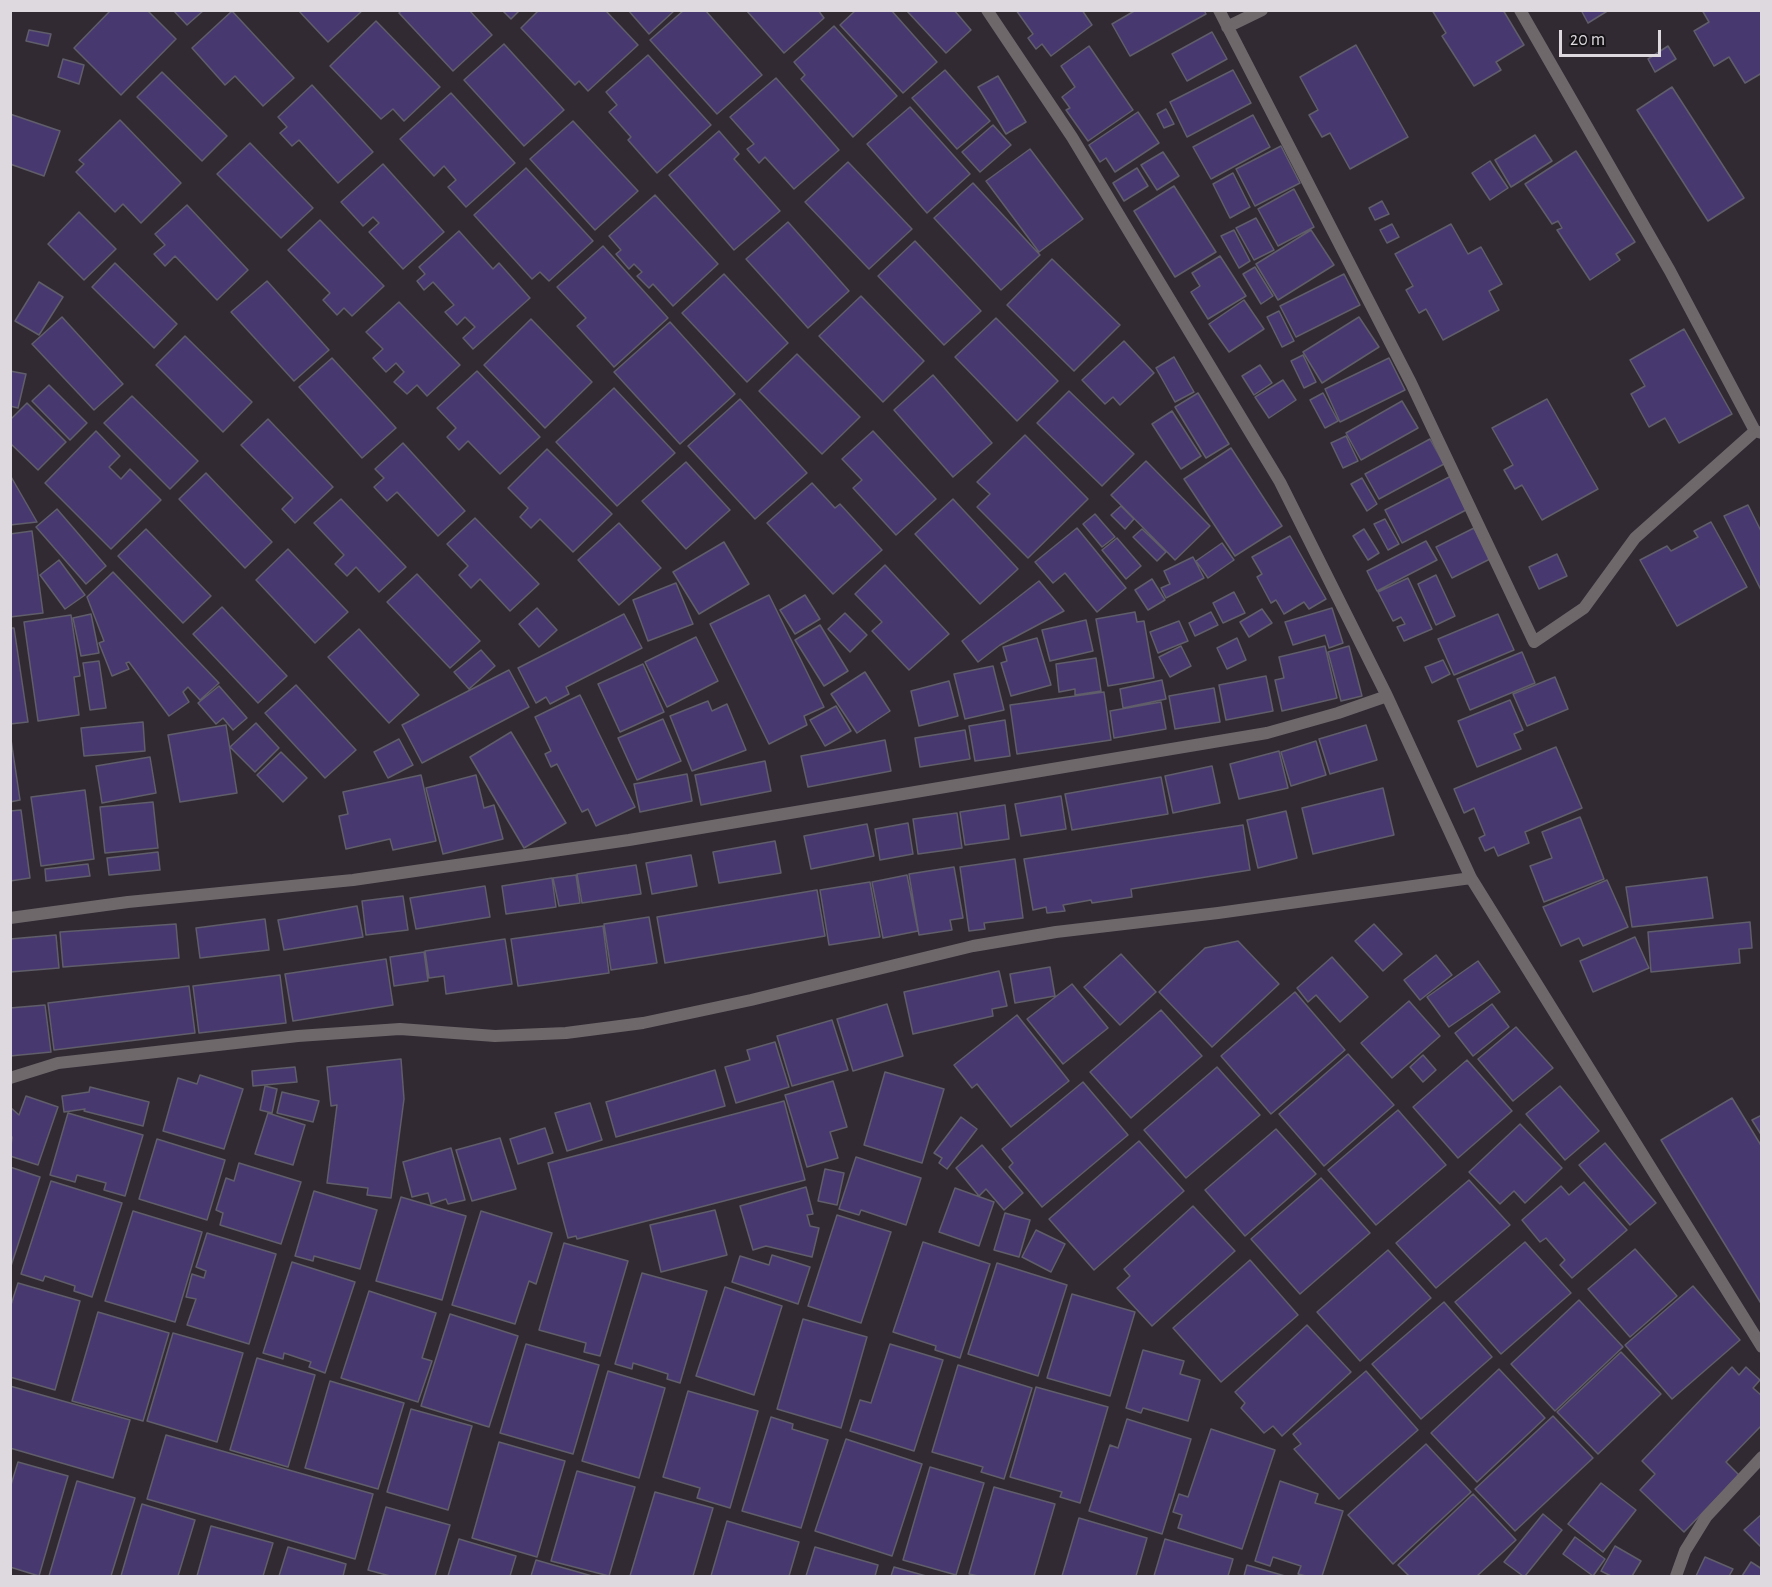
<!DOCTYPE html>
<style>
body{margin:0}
#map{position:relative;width:1772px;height:1587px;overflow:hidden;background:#312a33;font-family:"Alegreya Sans",sans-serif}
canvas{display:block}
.frame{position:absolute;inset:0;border:12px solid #ddd9de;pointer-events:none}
.scale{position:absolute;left:1559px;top:30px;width:102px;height:27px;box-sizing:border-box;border:3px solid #ddd9de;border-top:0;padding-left:8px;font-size:18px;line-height:21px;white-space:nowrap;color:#ddd9de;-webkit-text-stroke:4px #171418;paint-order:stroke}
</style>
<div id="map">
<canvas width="1772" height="1587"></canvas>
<div class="frame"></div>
<div class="scale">20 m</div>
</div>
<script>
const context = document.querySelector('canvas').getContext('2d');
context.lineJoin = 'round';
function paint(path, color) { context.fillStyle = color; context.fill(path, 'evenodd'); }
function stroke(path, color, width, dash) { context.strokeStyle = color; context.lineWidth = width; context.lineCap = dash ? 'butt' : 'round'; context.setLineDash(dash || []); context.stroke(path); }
const building = new Path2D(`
 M111,10H147L176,39L121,95L74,48Z
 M173,10H204L187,25Z
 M298,10H363L328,42Z
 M402,10H469L492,35L453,71L399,13Z
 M502,10H520L511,19Z
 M539,10H605L638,45L588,91L579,81L575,85L521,28Z
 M628,10H675L649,34Z
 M684,10H705L762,75L717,114L650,40Z
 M746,10H818L824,18L784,53Z
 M856,10H891L937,62L903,93L840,25Z
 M906,10H954L971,30L946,53Z
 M1016,10H1082L1092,25L1051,56L1042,44L1036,49L1028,38L1033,34Z
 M1136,10H1204L1206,14L1130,56L1112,24Z
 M1432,10H1503L1524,45L1496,62L1501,70L1474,86L1442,36L1446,33Z
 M1581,10H1609L1588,23Z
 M1702,10H1762V73L1745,83L1729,57L1714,66L1694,31L1709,22Z
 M232,11L294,78L263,106L235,76L225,85L192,48Z
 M376,21L440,87L404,121L393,109L381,119L330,66Z
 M834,26L897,96L853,137L801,79L805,75L794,62Z
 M29,30L51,34L48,46L26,41Z
 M1212,32L1227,59L1187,81L1172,54Z
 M504,44L564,110L524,146L464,80Z
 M1356,45L1408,137L1350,169L1330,133L1322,137L1309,115L1318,110L1300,77Z
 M1089,46L1133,110L1088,141L1066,110L1070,108L1062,97L1075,87L1061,66Z
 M1668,46L1676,59L1655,72L1648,59Z
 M648,55L711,125L657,173L628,140L631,137L609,112L617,105L606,92Z
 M63,59L84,65L79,84L58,77Z
 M945,70L990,121L957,149L912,98Z
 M1233,70L1251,103L1187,137L1170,102Z
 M162,72L227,136L202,161L137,97Z
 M998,76L1026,122L1006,134L978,87Z
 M776,78L839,150L794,189L765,157L759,163L747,149L754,144L730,117Z
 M312,85L373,152L338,183L299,140L292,146L280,133L287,127L278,117Z
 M1672,87L1744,198L1708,221L1637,110Z
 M451,93L515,163L466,207L448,187L456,180L444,166L434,176L400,139Z
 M910,107L970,174L927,213L867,144Z
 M1166,109L1174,124L1164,128L1157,114Z
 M1138,112L1159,143L1115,172L1106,158L1100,162L1089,145Z
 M10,114L60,131L44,176L10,164Z
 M1253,115L1270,147L1211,179L1193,147Z
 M120,120L181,183L141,223L123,204L115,212L76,172L84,164L79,160Z
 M573,121L638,191L595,230L530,159Z
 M993,125L1011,145L980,172L962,152Z
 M719,131L739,154L734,159L780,211L734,250L669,175Z
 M1535,135L1552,161L1511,187L1495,160Z
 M250,143L313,208L281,238L217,174Z
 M1281,146L1300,183L1255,206L1236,169Z
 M1030,149L1083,219L1039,252L986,181Z
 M1576,151L1635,242L1616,254L1620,260L1590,280L1557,230L1562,228L1558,221L1552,224L1525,184Z
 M1163,152L1179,176L1157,190L1141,165Z
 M1490,161L1508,188L1490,200L1472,173Z
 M848,162L912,229L869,269L805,202Z
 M383,164L444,232L403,269L369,232L379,223L373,217L363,226L341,202Z
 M526,168L593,241L549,281L540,272L532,279L474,215Z
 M1137,168L1148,186L1124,201L1113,183Z
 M1233,173L1250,207L1230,218L1213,184Z
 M973,183L1040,255L1001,290L934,218Z
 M1174,186L1216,252L1175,277L1134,211Z
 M1294,189L1314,227L1278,246L1258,209Z
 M655,195L718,264L673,306L653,284L649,288L637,276L642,272L634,264L629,269L616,254L621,250L609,236Z
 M1382,201L1389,214L1375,220L1369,208Z
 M187,205L248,270L217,300L175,256L165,266L154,254L165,245L155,234Z
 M79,212L116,249L84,280L48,244Z
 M1256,218L1274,250L1254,260L1236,228Z
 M320,220L384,286L352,316L344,308L337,315L323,300L330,293L288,250Z
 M788,222L849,291L808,328L746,259Z
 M1392,224L1399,237L1387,243L1380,230Z
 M1451,224L1468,254L1481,247L1502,284L1489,291L1499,310L1443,340L1426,309L1419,313L1406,290L1413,286L1395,254Z
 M1234,230L1250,261L1239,268L1221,236Z
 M1311,230L1334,265L1278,300L1256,264Z
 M459,231L493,269L499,263L530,298L473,349L463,338L475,327L465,317L457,325L445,312L454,305L433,282L424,290L417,281L425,274L419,267Z
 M915,241L981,311L944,345L878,276Z
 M603,246L668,318L614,367L577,326L586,318L557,287Z
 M1220,256L1246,296L1208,319L1191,292L1200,286L1192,273Z
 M1052,259L1120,325L1074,371L1007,305Z
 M115,263L177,324L154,348L92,287Z
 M1255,267L1273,296L1261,304L1243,274Z
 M724,274L788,343L747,382L682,313Z
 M1344,274L1360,305L1296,337L1280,306Z
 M267,281L329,350L294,381L231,312Z
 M39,282L63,297L39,335L15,321Z
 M861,296L924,361L883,402L819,336Z
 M1244,300L1264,329L1229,352L1209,324Z
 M399,302L460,365L427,396L417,385L407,394L394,382L404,372L396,363L386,372L373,358L383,349L366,332Z
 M1279,311L1294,341L1282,347L1267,317Z
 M62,317L123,384L94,410L32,344Z
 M1359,317L1379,347L1322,383L1303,352Z
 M996,318L1058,381L1017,421L955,357Z
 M531,319L592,382L545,428L484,365Z
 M670,322L735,394L680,444L614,372Z
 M1684,329L1732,414L1679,443L1665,418L1649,427L1631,394L1645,386L1630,360Z
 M185,336L252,402L223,432L156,365Z
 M1124,341L1154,373L1120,405L1113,397L1105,404L1082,380Z
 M797,354L860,417L822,454L759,391Z
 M1303,355L1316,382L1304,388L1291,361Z
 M1174,357L1194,392L1175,402L1156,368Z
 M332,358L396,428L362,458L299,387Z
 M1389,358L1405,390L1340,422L1325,389Z
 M1260,365L1272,383L1254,395L1242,376Z
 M10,371L26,374L18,408L10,406Z
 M477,371L540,437L500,474L468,441L459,450L447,437L456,428L437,408Z
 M933,375L992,443L953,477L894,410Z
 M1283,380L1296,400L1269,418L1255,397Z
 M49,385L87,423L70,440L32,401Z
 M614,388L675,453L617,506L556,442Z
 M1069,391L1134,454L1102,486L1037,423Z
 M1198,393L1229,444L1206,458L1175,407Z
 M1323,393L1338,421L1325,428L1310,400Z
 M132,396L198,461L170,489L104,423Z
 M740,399L807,473L755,519L688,446Z
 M1547,399L1598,489L1542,520L1522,485L1515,489L1504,470L1513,465L1492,428Z
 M1402,401L1418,428L1361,460L1346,433Z
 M27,403L66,442L38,470L10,443V420Z
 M1172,411L1201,456L1181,469L1152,424Z
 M268,419L333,487L295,523L282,509L293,498L241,445Z
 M96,431L120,456L109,467L121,479L130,469L161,500L111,549L45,483Z
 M873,431L936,499L896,535L853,488L862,480L842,459Z
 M1025,435L1088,499L1028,558L977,507L990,494L977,482Z
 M1346,436L1358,461L1343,468L1331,443Z
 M1430,439L1444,464L1379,499L1365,474Z
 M403,443L465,511L438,536L397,492L387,501L374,487L384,478L375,469Z
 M1231,448L1282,526L1235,556L1184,479Z
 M547,449L612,514L573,552L540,519L531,528L520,517L528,508L508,488Z
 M1146,461L1210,526L1175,560L1111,495Z
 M686,462L730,510L686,549L642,501Z
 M206,473L272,542L245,568L179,499Z
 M10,475L37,522L10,525Z
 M1453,475L1470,508L1402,543L1385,510Z
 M1362,478L1377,504L1367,511L1351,484Z
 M812,483L835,508L840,504L882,550L833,594L767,523Z
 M341,499L406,567L379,592L356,567L347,576L335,564L344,555L314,523Z
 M953,499L1018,569L980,604L915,534Z
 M1748,505L1762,533V592L1724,516Z
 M1121,506L1134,519L1125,529L1111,515Z
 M57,509L106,566L86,584L36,527Z
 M1095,514L1115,537L1102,547L1083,524Z
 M475,518L539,584L510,611L480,579L471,588L459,575L468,566L447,544Z
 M1385,519L1399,544L1388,550L1374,524Z
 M1711,522L1747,587L1677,626L1640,560L1667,546L1671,551L1698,537L1694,531Z
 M619,523L661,568L619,605L578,560Z
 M1077,528L1126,588L1097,612L1065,573L1053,583L1035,562Z
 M1474,528L1490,559L1452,578L1436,547Z
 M146,529L211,596L183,623L118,556Z
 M1142,529L1166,552L1157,561L1133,537Z
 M1364,529L1379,553L1368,560L1353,536Z
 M32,531L43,613L10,617V534Z
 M1290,536L1326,599L1309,609L1304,602L1284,614L1276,600L1271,603L1257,577L1262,574L1252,557Z
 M1117,538L1141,566L1126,579L1102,550Z
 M1426,541L1437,560L1377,591L1367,571Z
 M724,542L749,584L699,614L673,572Z
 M1222,543L1234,560L1208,578L1196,561Z
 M288,549L348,612L315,643L256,580Z
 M1557,554L1567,576L1539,589L1529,567Z
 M1193,557L1204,578L1166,598L1161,588L1170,584L1164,571Z
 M59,560L85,595L65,609L40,575Z
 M885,565L949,634L909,670L872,631L882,622L855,594Z
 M113,572L219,683L200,700L188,687L183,692L189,702L169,716L129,662L126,663L129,669L112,676L99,643L104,641L87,597Z
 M417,574L480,641L450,668L387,602Z
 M1436,575L1455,616L1436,625L1418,584Z
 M1408,578L1432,629L1404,641L1397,627L1405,624L1401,617L1393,621L1378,592Z
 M1152,579L1165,600L1148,610L1135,590Z
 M1039,581L1064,611L1000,645L978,662L962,641Z
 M676,583L693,624L648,641L633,600Z
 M1234,592L1245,613L1223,623L1213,603Z
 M769,595L824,707L804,716L807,725L769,744L710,624Z
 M805,595L820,619L795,634L780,610Z
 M222,607L287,676L258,703L193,634Z
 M537,608L557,630L539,647L519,624Z
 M1332,608L1343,643L1329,648L1325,635L1293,645L1285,622Z
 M1262,609L1272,623L1249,637L1240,622Z
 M1135,612L1137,622L1144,621L1154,678L1108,686L1096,619Z
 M1211,612L1218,625L1195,636L1189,623Z
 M845,613L867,635L850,652L828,629Z
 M91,614L99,653L81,656L73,618Z
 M624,614L642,648L566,687L569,694L550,704L546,697L536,703L518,668Z
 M1498,614L1514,650L1454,675L1438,639Z
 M71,615L80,676L74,677L79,715L38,721L24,622Z
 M1086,620L1093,651L1050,661L1042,630Z
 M1179,621L1188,641L1158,653L1150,632Z
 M820,625L848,671L824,686L795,640Z
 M10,628H14L28,722L10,724Z
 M359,629L419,695L389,723L328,657Z
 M696,637L718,681L667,707L645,662Z
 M1037,638L1051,685L1011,696L1001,663L1007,661L1003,647Z
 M1237,638L1246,660L1227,669L1217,648Z
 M1181,646L1191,666L1170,677L1159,657Z
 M1325,646L1337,698L1282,711L1275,680L1284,678L1279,657Z
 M1349,646L1362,696L1341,701L1328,652Z
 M481,650L495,666L469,689L454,672Z
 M1522,652L1535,683L1470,710L1457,679Z
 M1096,658L1101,691L1075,695V689L1059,692L1056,664Z
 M1443,660L1450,674L1432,683L1425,667Z
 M99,661L106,708L90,710L83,663Z
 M643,664L664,712L620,732L598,684Z
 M993,666L1004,710L965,719L954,674Z
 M509,670L529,707L422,763L402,725Z
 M865,672L890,711L857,733L831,694Z
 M1266,676L1273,711L1226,720L1219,685Z
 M1555,677L1568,709L1527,726L1513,694Z
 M1162,680L1166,699L1123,708L1120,689Z
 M949,681L958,716L919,726L911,691Z
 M296,685L356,750L325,778L265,713Z
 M219,686L247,718L233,730L223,718L216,724L198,703Z
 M1214,688L1220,722L1175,729L1169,696Z
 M1104,692L1111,740L1017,754L1010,705Z
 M580,695L635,807L596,826L588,809L582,812L557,764L551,767L545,754L551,751L535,717Z
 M1510,700L1523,730L1514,734L1521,749L1477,767L1458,721Z
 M708,701L712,711L727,704L746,750L692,771L670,716Z
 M1161,702L1166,729L1114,738L1110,711Z
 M836,706L851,731L825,746L810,720Z
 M663,719L681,761L637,780L618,738Z
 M1005,720L1010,756L975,761L969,726Z
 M143,722L145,751L84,756L81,728Z
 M256,723L279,748L255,772L230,747Z
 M226,725L237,793L180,802L168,735Z
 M1366,725L1377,760L1330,774L1319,739Z
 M965,730L970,759L920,767L915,738Z
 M511,732L566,823L524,848L470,757Z
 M10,733L20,800L10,802Z
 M399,739L413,765L388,778L374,752Z
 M885,740L891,771L808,787L801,756Z
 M1316,741L1326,775L1291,786L1281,752Z
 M1556,747L1582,808L1525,832L1529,843L1498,856L1494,847L1485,851L1479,838L1485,835L1474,808L1464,813L1454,789Z
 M1279,751L1288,788L1239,799L1230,764Z
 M281,752L307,778L283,802L257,775Z
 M150,757L156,793L102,803L96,766Z
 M765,761L771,791L701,805L695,775Z
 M1212,766L1220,803L1173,813L1165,776Z
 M687,774L692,801L640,812L634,784Z
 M421,775L436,841L393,850L390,839L346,849L339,816L348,814L343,792Z
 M476,775L484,808L494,805L503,839L443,854L426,788Z
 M1161,777L1168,814L1072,830L1065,794Z
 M1383,788L1394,835L1313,854L1302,808Z
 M85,790L94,859L41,866L31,797Z
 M1061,796L1066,829L1021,836L1015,804Z
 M153,802L158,848L105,853L100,807Z
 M1005,805L1009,839L965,845L960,812Z
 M21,810L30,878L10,881V811Z
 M1286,811L1297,858L1258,868L1247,820Z
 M957,813L962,848L918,854L913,819Z
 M1580,817L1604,879L1544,902L1530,866L1552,858L1542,832Z
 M908,823L913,854L880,860L875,829Z
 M867,824L874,856L811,869L804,836Z
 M1243,825L1250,870L1131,889L1132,897L1092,903L1091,900L1063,905L1065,911L1047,913L1046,907L1033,910L1024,859Z
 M775,841L781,873L719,883L713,852Z
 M158,852L160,870L109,875L107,858Z
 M691,855L697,886L652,894L646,863Z
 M1015,859L1023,918L984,923L985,929L969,931L960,867Z
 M88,864L90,876L46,881L45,869Z
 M636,865L641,894L582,903L577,874Z
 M954,867L963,918L950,920L952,930L919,935L909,874Z
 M576,875L580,903L559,906L553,878Z
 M907,875L918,931L883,938L872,882Z
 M1707,877L1713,918L1632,927L1626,887Z
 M552,878L556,907L506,914L502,886Z
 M1607,880L1628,927L1583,946L1579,938L1561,946L1543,907Z
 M870,882L880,937L829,945L820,890Z
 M485,886L490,917L416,929L410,898Z
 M817,890L825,936L665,963L657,917Z
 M403,896L408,930L366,935L362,901Z
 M357,906L363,937L284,950L278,920Z
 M649,917L657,963L611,970L604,924Z
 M265,919L269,950L200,958L196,928Z
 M1750,922L1752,948L1739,949L1740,963L1651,972L1648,932Z
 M176,924L179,958L63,967L60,932Z
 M1374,924L1402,954L1383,971L1355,941Z
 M603,926L609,973L518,986L511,939Z
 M56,935L59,968L10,972V939Z
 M1635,937L1649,968L1593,992L1580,961Z
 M505,939L512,984L446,994L444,976L429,978L425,951Z
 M1238,941L1279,984L1212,1047L1159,992L1205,948Z
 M424,952L428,981L394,986L390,957Z
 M1121,954L1156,992L1120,1025L1084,987Z
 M1436,955L1452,975L1420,1000L1404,980Z
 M1332,957L1368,997L1340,1022L1316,995L1308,1002L1297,988Z
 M386,959L393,1005L293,1021L285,974Z
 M1478,961L1500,992L1449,1027L1427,997Z
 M1050,967L1055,996L1015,1003L1010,974Z
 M999,971L1007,1006L992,1009L993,1016L913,1034L904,992Z
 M280,975L286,1023L199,1033L193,986Z
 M1072,984L1108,1028L1063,1064L1027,1019Z
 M189,986L195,1033L54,1050L48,1003Z
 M1295,992L1345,1050L1271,1114L1221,1056Z
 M1409,1001L1440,1036L1392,1078L1361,1043Z
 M887,1004L903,1056L853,1071L837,1019Z
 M1492,1004L1509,1027L1473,1056L1455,1033Z
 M45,1005L51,1052L10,1056V1008Z
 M1161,1010L1202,1056L1131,1118L1090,1072Z
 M1017,1015L1069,1081L1011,1127L977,1084L972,1088L954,1065Z
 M832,1020L848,1070L792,1086L777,1036Z
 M1516,1027L1553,1068L1513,1101L1478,1059Z
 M775,1042L789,1087L736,1103L725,1067L750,1060L747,1050Z
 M1348,1054L1394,1105L1324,1166L1279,1114Z
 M1423,1055L1436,1070L1423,1082L1410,1067Z
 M401,1059L404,1099L391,1198L367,1195L368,1188L327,1183L337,1105L331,1106L327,1067Z
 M1467,1060L1512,1111L1458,1158L1413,1107Z
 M295,1067L297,1082L253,1086L252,1071Z
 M1217,1067L1260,1115L1186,1178L1144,1130Z
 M715,1070L725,1106L616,1137L606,1102Z
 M885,1072L944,1089L922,1163L864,1145Z
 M200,1075L243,1089L224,1149L163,1131L178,1078L197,1084Z
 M833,1081L847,1127L830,1132L838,1158L807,1167L785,1095Z
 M1083,1082L1128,1135L1042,1207L1009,1167L1013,1163L1002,1149Z
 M265,1086L277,1089L272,1113L260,1110Z
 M1560,1086L1599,1131L1565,1160L1526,1114Z
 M90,1087L149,1102L143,1126L84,1111L85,1109L64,1112L62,1096L89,1092Z
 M282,1092L319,1101L313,1122L277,1113Z
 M26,1096L58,1107L38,1165L10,1156L12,1137L10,1139V1107L19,1115Z
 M1732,1098L1762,1147V1305L1661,1140Z
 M784,1101L805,1180L577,1239L576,1236L568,1238L548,1163Z
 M590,1103L602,1140L567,1151L555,1113Z
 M1398,1110L1446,1165L1376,1225L1328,1170Z
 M68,1113L143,1135L125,1196L104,1190L106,1183L77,1175L75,1182L50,1175Z
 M268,1113L305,1125L293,1165L255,1154Z
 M1762,1115V1136L1752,1120Z
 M961,1117L977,1129L947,1169L939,1163L942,1158L934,1153Z
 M1520,1124L1562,1168L1525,1203L1514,1191L1500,1204L1469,1172Z
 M545,1128L553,1153L518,1164L510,1139Z
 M1276,1129L1316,1174L1245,1236L1205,1190Z
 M500,1138L516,1189L472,1201L456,1150Z
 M157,1139L225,1160L207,1220L139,1199Z
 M1139,1141L1184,1191L1094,1270L1049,1219Z
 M1605,1143L1656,1203L1630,1225L1579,1165Z
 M982,1145L1023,1193L1004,1210L986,1189L979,1196L956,1168Z
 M451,1148L465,1200L448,1204L446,1199L431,1204L428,1193L412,1197L403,1162Z
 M856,1157L921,1178L906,1225L861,1210L859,1215L839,1209Z
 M239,1163L301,1182L281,1244L220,1225L223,1213L216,1210L226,1178L234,1181Z
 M10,1167L40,1177L11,1266H10Z
 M825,1169L844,1173L837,1205L818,1201Z
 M1321,1178L1370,1233L1300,1294L1251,1239Z
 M1469,1180L1510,1225L1436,1288L1396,1243Z
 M51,1181L122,1203L92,1297L74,1291L75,1286L45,1276L43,1281L21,1274Z
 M1584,1182L1627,1230L1572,1278L1560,1265L1565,1260L1546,1238L1540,1242L1522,1220L1561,1186L1569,1195Z
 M806,1187L813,1214L807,1215L810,1226L819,1228L812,1257L766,1246L753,1250L740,1206Z
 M955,1188L994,1202L979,1246L939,1232Z
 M314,1191L377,1210L360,1269L314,1256L313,1261L295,1256Z
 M401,1197L466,1216L442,1300L376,1281Z
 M1193,1206L1235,1251L1152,1326L1117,1288L1130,1276L1124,1269Z
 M715,1210L727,1255L661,1272L650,1225Z
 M133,1211L202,1232L175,1322L105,1301Z
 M481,1211L552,1233L536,1284L529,1281L515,1324L452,1305Z
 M1005,1213L1030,1220L1019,1257L994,1250Z
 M837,1215L891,1232L861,1323L808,1306Z
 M1036,1230L1065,1244L1051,1272L1022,1257Z
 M207,1233L276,1254L249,1344L187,1325L196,1299L186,1297L192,1274L204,1278L206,1271L196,1267Z
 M923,1242L990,1264L960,1358L935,1350L936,1346L893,1332Z
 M1525,1242L1571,1293L1501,1354L1455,1302Z
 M564,1243L628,1261L600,1356L584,1352L586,1343L539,1330Z
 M1635,1249L1677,1296L1630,1337L1588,1289Z
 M1388,1250L1431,1298L1360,1361L1317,1312Z
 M772,1255L810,1267L798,1304L732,1282L740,1256L769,1265Z
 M1250,1260L1298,1315L1221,1382L1173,1328Z
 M292,1262L355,1282L325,1373L309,1367L311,1362L284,1353L283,1359L263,1353Z
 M997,1263L1067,1285L1038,1376L968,1354Z
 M642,1273L707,1291L680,1383L667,1379L668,1374L633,1363L632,1369L615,1364Z
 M18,1283L80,1301L55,1390L10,1377V1308Z
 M1693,1286L1740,1340L1672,1399L1625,1345Z
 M725,1287L782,1306L754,1395L696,1376Z
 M369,1291L436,1313L422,1358L432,1361L418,1402L341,1378Z
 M1072,1294L1135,1312L1110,1396L1047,1378Z
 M1579,1300L1623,1347L1555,1411L1511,1364Z
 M1444,1302L1492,1357L1421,1419L1372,1364Z
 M98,1312L169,1333L143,1421L72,1401Z
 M450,1314L518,1336L489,1427L421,1406Z
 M803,1319L867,1337L841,1428L777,1409Z
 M1307,1325L1351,1372L1282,1436L1273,1426L1264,1433L1241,1408L1245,1403L1235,1392Z
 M173,1333L243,1353L217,1442L147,1421Z
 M526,1344L599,1365L573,1454L500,1433Z
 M890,1344L943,1360L914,1451L850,1431L860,1400L871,1403Z
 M1143,1350L1184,1361L1180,1374L1200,1380L1188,1421L1143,1408L1141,1413L1126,1408Z
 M1621,1352L1661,1394L1598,1454L1557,1412Z
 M257,1358L315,1375L288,1467L230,1450Z
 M958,1365L1032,1388L1004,1479L981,1472L983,1467L932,1452Z
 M1732,1367L1739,1375L1746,1367L1760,1380L1753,1388L1762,1396V1425L1726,1462L1739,1475L1684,1532L1640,1490L1655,1474L1642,1461Z
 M1499,1369L1545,1418L1477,1482L1431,1433Z
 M608,1371L665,1388L639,1478L582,1461Z
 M1366,1371L1418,1430L1339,1499L1294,1449L1301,1444L1293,1434Z
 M330,1381L404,1403L378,1489L305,1468Z
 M10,1386L130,1420L113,1478L10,1448Z
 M1036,1387L1108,1407L1080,1503L1060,1497L1062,1492L1010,1477Z
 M688,1391L758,1411L730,1508L697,1498L700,1488L663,1477Z
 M411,1409L472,1426L448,1510L387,1492Z
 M1553,1416L1593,1458L1515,1531L1475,1489Z
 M771,1417L793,1424L792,1429L828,1440L801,1528L742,1511Z
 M1127,1419L1191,1439L1162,1534L1089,1511L1110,1445L1118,1448Z
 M1211,1429L1275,1450L1242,1549L1178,1528L1182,1515L1173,1512L1179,1494L1188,1497Z
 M166,1435L373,1494L355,1559L147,1499Z
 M846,1439L922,1464L892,1556L815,1531Z
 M499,1442L565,1461L537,1557L472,1538Z
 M1426,1444L1471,1492L1393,1564L1348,1515Z
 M18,1462L68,1476L39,1576L10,1567V1488Z
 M930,1467L984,1483L956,1575L903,1560Z
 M577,1471L635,1487L609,1576L551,1561Z
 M77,1481L135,1498L111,1576H49Z
 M1280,1481L1318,1494L1315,1503L1343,1511L1322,1576H1306L1298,1574L1301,1566L1273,1557L1270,1566L1255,1561Z
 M1601,1483L1636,1510L1603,1552L1568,1524Z
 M994,1487L1055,1504L1034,1576H978L969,1574Z
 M655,1492L713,1508L693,1576H630Z
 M1473,1494L1516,1540L1477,1576H1409L1398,1565Z
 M142,1504L195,1520L178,1576H121Z
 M386,1507L450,1525L435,1576H390L368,1570Z
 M1543,1514L1562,1530L1525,1576H1523L1504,1562Z
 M1762,1514V1548L1744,1530Z
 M1079,1518L1147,1538L1136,1576H1062Z
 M727,1521L799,1542L789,1576H711Z
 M211,1526L273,1543L263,1576H197Z
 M1575,1537L1605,1559L1593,1576L1563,1554Z
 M459,1539L516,1556L510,1576H448Z
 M1165,1539L1233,1559L1228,1576H1154Z
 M1615,1546L1641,1561L1632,1576H1611L1601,1571Z
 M288,1547L346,1564L343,1576H279Z
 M815,1547L878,1565L875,1576H806Z
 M1705,1557L1733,1569L1729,1576H1696Z
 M536,1560L592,1576H531Z
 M1751,1562L1762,1569V1576H1742Z
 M1247,1565L1285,1576H1244Z
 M894,1567L926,1576H891Z`);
paint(building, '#483870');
stroke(building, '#605e6a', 1.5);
stroke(new Path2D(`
 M987,10L1072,137L1280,482L1387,696L1471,878L1762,1347
 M1219,10L1411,383L1534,642L1584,608L1635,538L1755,431L1762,433
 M1520,10L1670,271L1755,431
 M1227,27L1262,10
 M10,918L128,902L353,880L629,840L1267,733L1338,713L1387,696
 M10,1078L58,1063L298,1036L400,1029L495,1036L566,1033L643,1023L751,1000L973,946L1056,932L1218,913L1471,878
 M1676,1576L1685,1551L1706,1517L1762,1457`), '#6e686b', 12);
</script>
